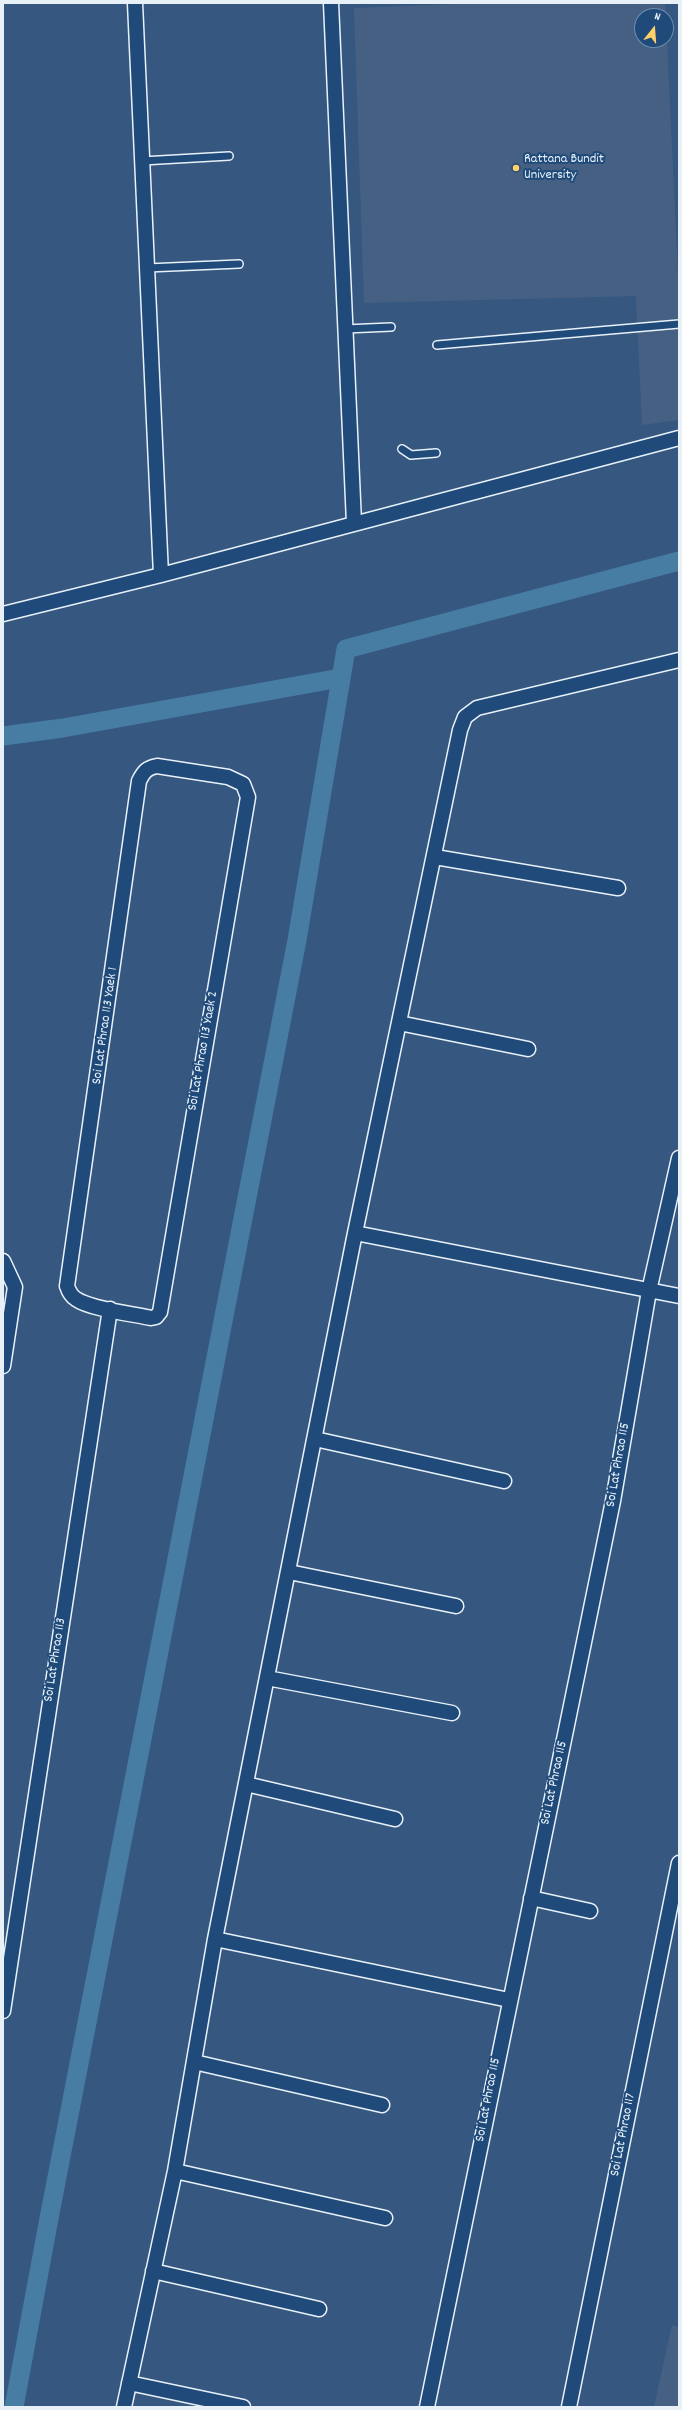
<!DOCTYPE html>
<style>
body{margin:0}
#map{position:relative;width:682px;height:2410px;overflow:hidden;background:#365780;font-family:Dekko,sans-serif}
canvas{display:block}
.frame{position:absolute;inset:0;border:4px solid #e8f1f8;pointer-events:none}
.north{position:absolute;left:634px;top:8px;width:40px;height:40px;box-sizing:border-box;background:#1f4a7a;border:1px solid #6f8dac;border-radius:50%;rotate:17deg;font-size:11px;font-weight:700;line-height:16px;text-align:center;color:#e8f1f8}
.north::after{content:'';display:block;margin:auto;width:14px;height:18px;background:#ffd166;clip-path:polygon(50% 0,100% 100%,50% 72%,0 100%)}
</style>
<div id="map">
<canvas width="682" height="2410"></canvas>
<div class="frame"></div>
<div class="north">N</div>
</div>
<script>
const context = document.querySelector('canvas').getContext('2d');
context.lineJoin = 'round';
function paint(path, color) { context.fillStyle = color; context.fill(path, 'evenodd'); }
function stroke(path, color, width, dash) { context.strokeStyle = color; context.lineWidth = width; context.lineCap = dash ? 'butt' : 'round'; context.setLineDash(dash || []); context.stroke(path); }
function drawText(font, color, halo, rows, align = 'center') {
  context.font = font + ' Dekko,sans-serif'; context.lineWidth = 4; context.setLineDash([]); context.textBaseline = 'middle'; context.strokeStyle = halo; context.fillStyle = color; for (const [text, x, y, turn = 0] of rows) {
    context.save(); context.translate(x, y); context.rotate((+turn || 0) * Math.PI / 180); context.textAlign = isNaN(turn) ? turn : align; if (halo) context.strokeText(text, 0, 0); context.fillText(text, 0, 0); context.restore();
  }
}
paint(new Path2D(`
 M482,3H665L666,16H642V40H666V20L679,295V420L642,425L636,296L364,303L354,8Z
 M672,2325L679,2327V2407H654Z`), '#466084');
stroke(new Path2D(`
 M3,736L63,728L340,678
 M14,2407L50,2213L297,940L346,649L679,561`), '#477da3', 19);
const lane = new Path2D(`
 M142,161L229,156
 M147,268L239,264
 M345,329L391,327
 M437,345L679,324
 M402,449L411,455L436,453`);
const street = new Path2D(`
 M135,3L161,575
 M331,3L354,523
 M3,614L161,575L679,438
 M157,766L228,777L243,784L248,797L160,1312L156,1317L151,1318C133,1314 90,1309 76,1299C71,1296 69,1292 67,1286L139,781C144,771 147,768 157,766Z
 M435,857L618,888
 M399,1023L528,1049
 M355,1233L679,1296
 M3,1261L15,1287L3,1366
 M315,1439L504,1481
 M289,1572L456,1606
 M267,1678L452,1713
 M246,1784L395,1819
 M531,1898L590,1911
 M215,1939L509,2000
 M3,2011L110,1309
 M194,2062L382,2105
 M175,2171L385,2218
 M153,2271L319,2309
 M129,2383L243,2407
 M124,2407L175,2171L215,1939L355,1233L460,730L465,717L477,708L679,660
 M427,2407L613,1501L649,1291L679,1158
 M569,2407L679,1863`);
stroke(lane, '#e8f1f8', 10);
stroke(street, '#e8f1f8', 17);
stroke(lane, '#1f4a7a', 7);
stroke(street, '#1f4a7a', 14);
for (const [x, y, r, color] of [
 [516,168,4,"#ffd166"]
]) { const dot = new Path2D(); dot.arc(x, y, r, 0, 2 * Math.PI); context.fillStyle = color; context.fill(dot); stroke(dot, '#1f4a7a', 1.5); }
drawText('14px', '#e8f1f8', '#1f4a7a', [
 ["Rattana Bundit",524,160],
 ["University",524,176]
], 'left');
drawText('14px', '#e8f1f8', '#1f4a7a', [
 ["Soi Lat Phrao 113 Yaek 1",106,1026,-82],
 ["Soi Lat Phrao 113 Yaek 2",204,1051,-80],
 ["Soi Lat Phrao 115",619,1465,-80],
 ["Soi Lat Phrao 113",56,1660,-81],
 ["Soi Lat Phrao 115",555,1783,-78],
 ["Soi Lat Phrao 115",489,2100,-79],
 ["Soi Lat Phrao 117",624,2135,-79]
]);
</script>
